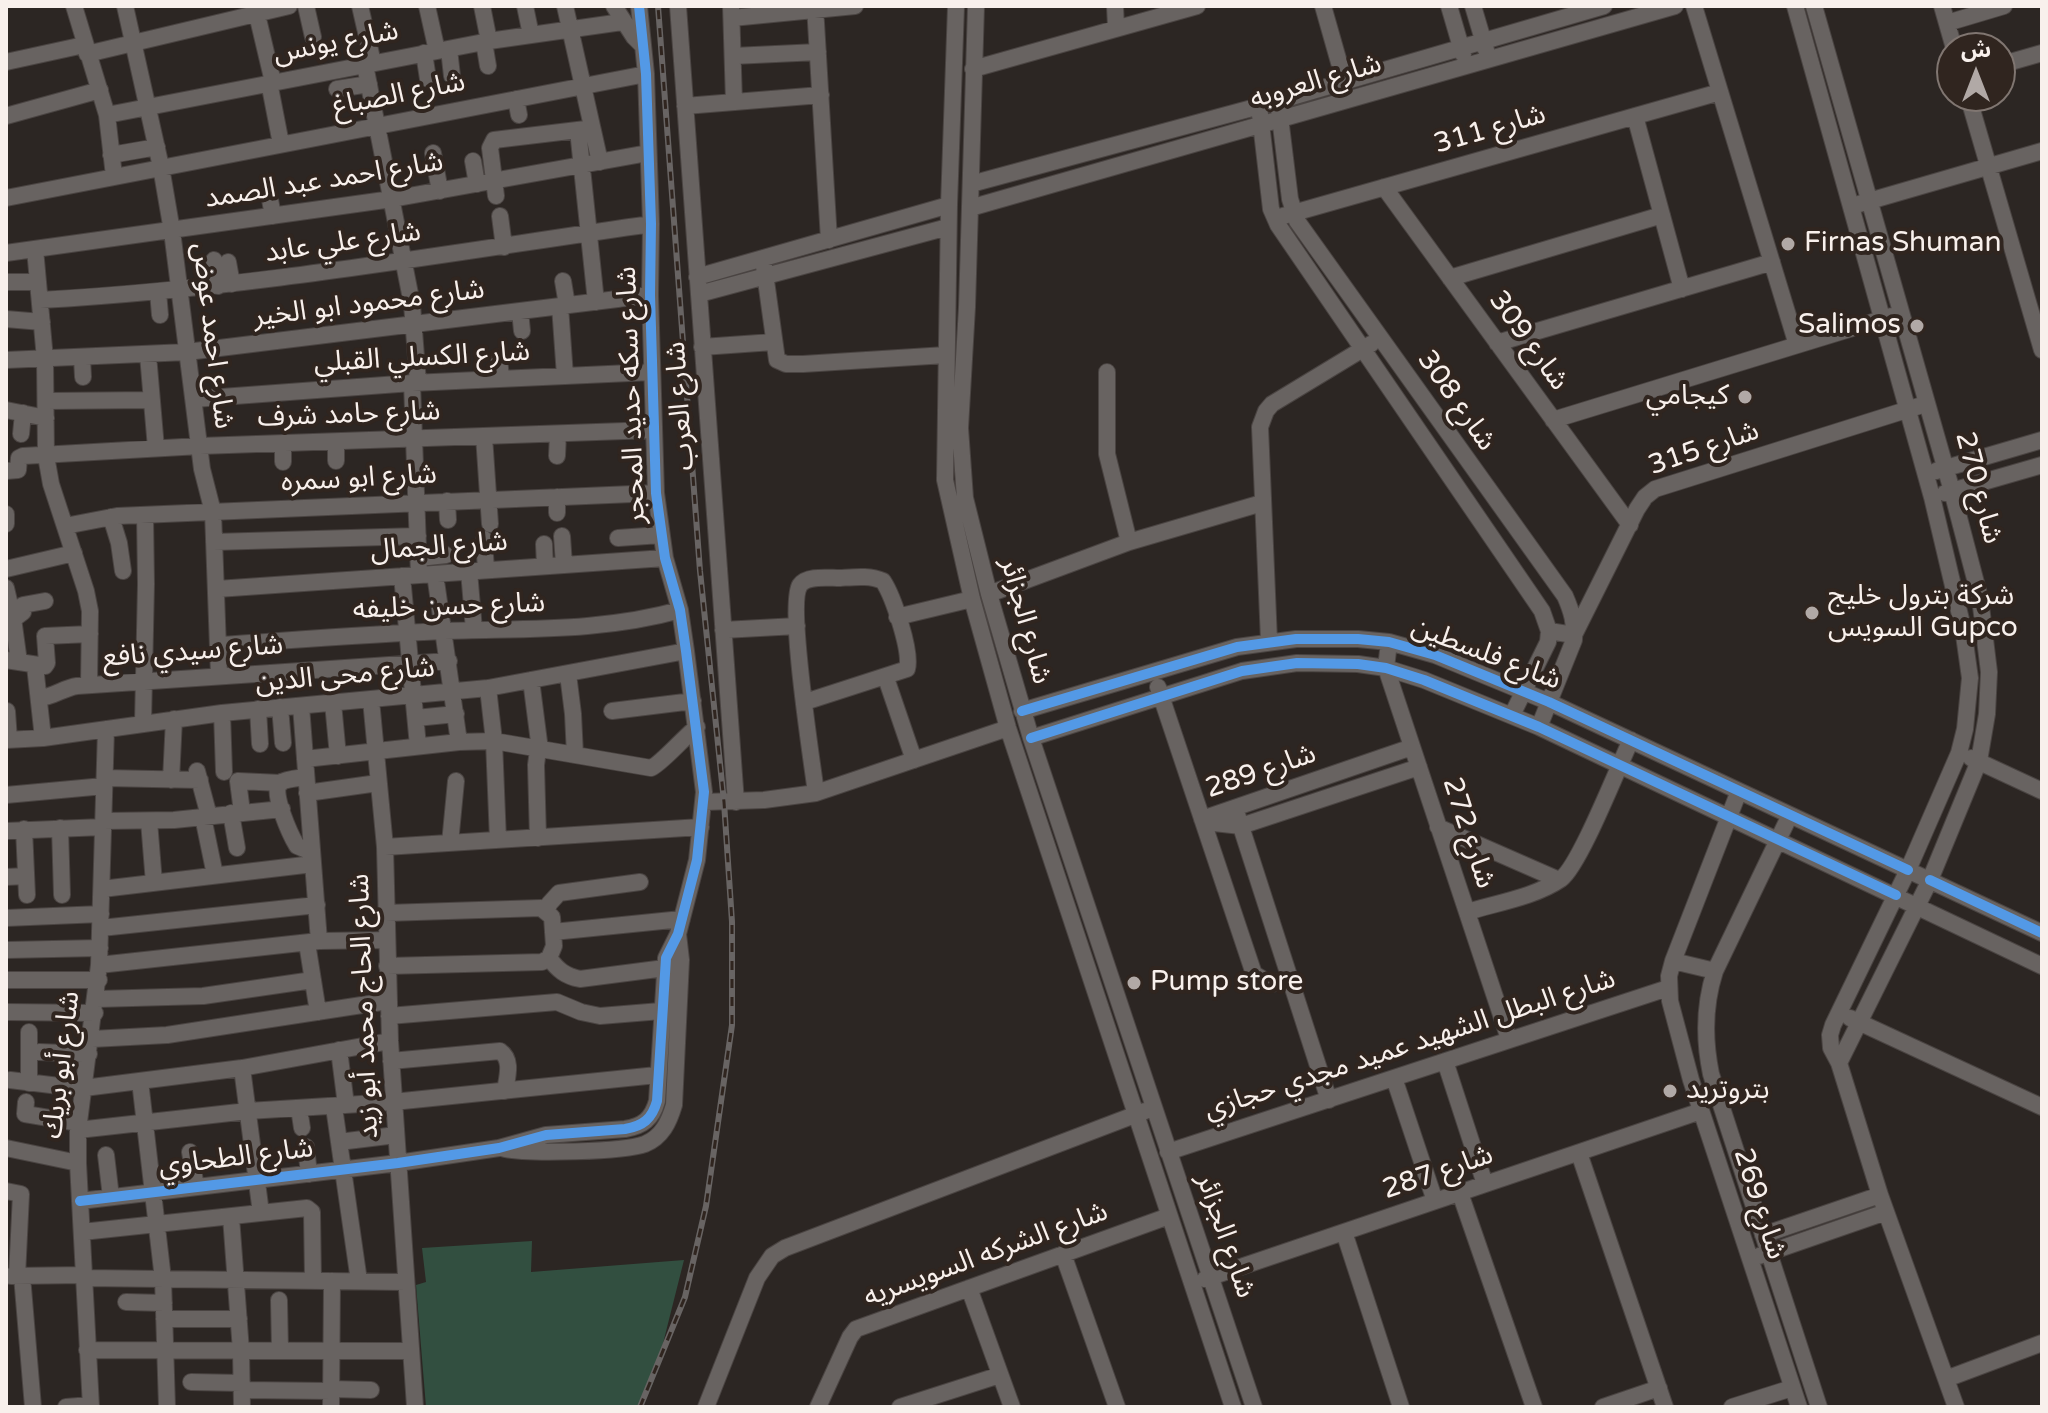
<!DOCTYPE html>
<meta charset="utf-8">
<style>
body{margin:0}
#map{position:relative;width:2048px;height:1413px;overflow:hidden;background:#2c2623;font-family:"Varela Round","Noto Sans Arabic",sans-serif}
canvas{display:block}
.frame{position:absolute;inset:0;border:8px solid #f8f0ec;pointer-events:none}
.north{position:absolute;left:1936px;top:32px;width:80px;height:80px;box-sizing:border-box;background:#30251f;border:2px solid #807671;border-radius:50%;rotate:0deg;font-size:22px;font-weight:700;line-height:32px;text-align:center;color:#f8f0ec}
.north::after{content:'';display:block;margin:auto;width:28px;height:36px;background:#b1a9a6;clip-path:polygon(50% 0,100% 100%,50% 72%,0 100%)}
</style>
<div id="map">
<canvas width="2048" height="1413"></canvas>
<div class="frame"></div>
<div class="north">ش</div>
</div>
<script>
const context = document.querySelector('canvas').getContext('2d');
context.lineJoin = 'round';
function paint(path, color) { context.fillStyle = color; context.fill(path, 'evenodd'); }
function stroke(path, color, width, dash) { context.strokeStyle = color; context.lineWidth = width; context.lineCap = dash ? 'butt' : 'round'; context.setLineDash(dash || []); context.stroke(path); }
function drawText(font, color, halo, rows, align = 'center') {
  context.font = font + ' "Varela Round","Noto Sans Arabic",sans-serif'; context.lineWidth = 8; context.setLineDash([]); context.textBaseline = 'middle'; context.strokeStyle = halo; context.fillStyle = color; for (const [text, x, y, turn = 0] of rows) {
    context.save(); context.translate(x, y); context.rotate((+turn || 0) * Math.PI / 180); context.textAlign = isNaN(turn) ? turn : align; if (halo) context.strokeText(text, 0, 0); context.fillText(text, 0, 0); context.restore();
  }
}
paint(new Path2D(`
 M532,1241L531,1272L684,1260L653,1383L642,1407H426L416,1285L426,1282L422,1248Z`), '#324f40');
const minor = new Path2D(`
 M74,6L107,115L114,176
 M125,6L161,167L172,231L202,469L213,512L219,675
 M255,6L273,82
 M306,6L313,37
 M360,6L373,63
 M427,6L437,51
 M482,6L489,41
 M525,6L531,35
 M565,6L600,162
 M614,6L634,37L643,46
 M678,6L736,802
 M731,6L734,102
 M815,6L829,240
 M956,6L949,205L945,480L972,599L1008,728L1233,1407
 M976,6L967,307L960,428L965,498L989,594L1031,738L1254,1407
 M1115,6L1116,27
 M1323,6L1344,80
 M1449,6L1463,54
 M1473,6L1486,50
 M1694,6L1797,345
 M1795,6L1932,497L1963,628L1970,678L1965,729L1959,753L1908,870L1833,1025L1830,1035L1831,1048L1839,1063L1880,1195L1956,1407
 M1814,6L1952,491L1980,598L1989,672L1987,714L1979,761L1930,880L1839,1063
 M1942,6L1954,48
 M732,18L855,6
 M1947,23L2004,6
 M484,42L488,66
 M449,49L452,76
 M424,53L428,79
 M87,54L289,6
 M733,56L818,52
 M6,62L84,45
 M365,65L412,304L418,383
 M2000,65L2042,53
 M973,69L1197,6
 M269,82L281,144
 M337,89L369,84
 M1968,96L2042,350
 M516,99L519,115
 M1278,101L1290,199L1297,221L1565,596C1572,612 1575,623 1574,640L1539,727
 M685,106L821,95
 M1259,106L1271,209L1278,225L1542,611L1549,631L1548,642L1512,715
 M107,115L489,41L622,22
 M6,116L100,90
 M1635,116L1682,289
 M578,130L596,302
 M433,153L440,191
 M111,155L157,147
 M473,161L477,184
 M971,184L1278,101L1604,6
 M1384,187L1630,525
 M269,194L273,216
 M496,196L490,148L494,140L586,129
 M6,198L646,74
 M1859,204L2042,151
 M970,208L1675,6
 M500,216L504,247
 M1283,216L1720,92
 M35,249L45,359L46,456L51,484L86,591L90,611L89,685
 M6,253L392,199L648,153
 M763,259L777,360L786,364H803L946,355
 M214,260L218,286
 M228,262L232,284
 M697,277L949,205
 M1450,278L1662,215
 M563,281L567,305
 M6,282H38
 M158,292L160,315
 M699,294L948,227
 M40,300C246,289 448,253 651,224
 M560,306L565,376
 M520,311L522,331
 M6,319L42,322
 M1497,343L1772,262
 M702,347L773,342
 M148,355L156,448
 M499,357L501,379
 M82,358L83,377
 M6,360L187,352L650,295
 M1107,372V454L1129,542
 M412,383L419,575
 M194,399L412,383L652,372
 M46,401L152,400
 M6,410L46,418
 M1553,420L1892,316
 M21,434L23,413
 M484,436L490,524
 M336,442V461
 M283,443V462
 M557,456L558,434
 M6,471L18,470L19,458L23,456L200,446L653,430
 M1936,471L2042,440
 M1945,493L2042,465
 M557,497V513
 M447,501L448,520
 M6,514V524
 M111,517L119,543L123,571
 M65,526L117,516L656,493
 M562,536L564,565
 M618,538L661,535
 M484,539L486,570
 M214,542L418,536
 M544,544L545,566
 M419,558L446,555
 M6,569L74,553
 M469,571L474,630
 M435,574L459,742
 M402,576L418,746
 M6,588L13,618L19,662
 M217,589L665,558
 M989,594L1129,542L1262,503
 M897,617L972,599
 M15,618L23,612V605L45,601
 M723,630L797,626
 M1549,631L1574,635L1637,509L1645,497L1655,489L1919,406
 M1269,641L1260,427L1266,411L1272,404L1371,344
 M1389,642L1386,668L1509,1039
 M219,645C294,640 369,634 444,631C523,628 602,632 680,610
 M6,660L45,666L47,663L45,636L90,634
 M35,666L43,738
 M568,674L573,714L575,755
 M886,678L914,760
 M531,680L539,742L536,765L538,838
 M1158,687L1254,974L1271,984L1290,980
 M488,688L494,741L498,840
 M39,698C54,697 63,688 77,686L449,661
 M371,700L385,847L390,1041L415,1407
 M805,702L907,669C912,652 893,596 883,581C870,575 855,577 840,578C828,578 807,575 800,585C787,604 812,761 816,793
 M333,703L338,756
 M301,706L319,941
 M280,707L283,743
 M258,709L260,744
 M7,711L9,740
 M612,711L693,701
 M1022,711L1237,647L1296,639H1358L1389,642L1435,655L1549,702L2042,933
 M222,713L224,772
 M416,718L456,714
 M143,723L146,584L145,515
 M1031,738L1242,671L1297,663L1358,664L1386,668L1424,680L1539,727L2042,966
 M6,740L43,738L222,713L488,688L686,651
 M1971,758L2042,791
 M305,759L459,742L494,741L651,768C661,764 684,737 697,727
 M197,771L209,816
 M306,777C299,778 285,779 280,783C270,791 291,836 297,846L312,852
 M105,778L200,780
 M171,780L174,719
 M1739,791L1673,961L1669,976L1670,1001L1691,1080L1799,1407
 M307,793L378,783
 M6,795L104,786
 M704,802L764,800L816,793L1008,728
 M1235,808L1329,1100
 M242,812L238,781L281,783
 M231,813L237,848
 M1790,815L1715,971C1704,1005 1704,1040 1711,1074L1819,1407
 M203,817L215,875
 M1202,819L1214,823L1241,826L1419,767
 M1202,819L1412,747
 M103,821L174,820L282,809
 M149,821L154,883
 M1438,827L1559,880
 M60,828L62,895
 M24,829L27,895
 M6,831L103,827
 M450,843L456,781
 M385,847L701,827
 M6,877L26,876
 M102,889L313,864
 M547,911L549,904L559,893L640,882
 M1467,912C1496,903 1535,897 1561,879C1580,865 1618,767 1631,740
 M386,913L541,908L552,917L554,946L549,958L542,962L387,966
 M6,918L101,914
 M101,928L317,905
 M553,932L682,919
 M307,943L318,1012
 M6,950L100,948
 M549,958C558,970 565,976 580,979L665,968
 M1673,961L1715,971
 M99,965L319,941L387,940
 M6,980H99
 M97,999L203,996L313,980
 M6,1012L95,1013
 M389,1016L557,1002L581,1012L600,1016L661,1011
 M1850,1018L2042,1107
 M29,1032V1083
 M92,1039L167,1035L388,1001
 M339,1050L346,1105
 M39,1052L89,1054
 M391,1061L500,1051C513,1060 507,1077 505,1091
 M1445,1061L1485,1184
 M242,1068L261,1213
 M1394,1078L1435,1201
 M10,1080L84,1089
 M140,1081L163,1279L167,1407
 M84,1088L242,1068L390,1041
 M26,1102L25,1114L79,1123
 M299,1108L302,1128
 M335,1114L359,1281
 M78,1130L248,1111L393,1102L657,1075
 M339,1142L396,1135
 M306,1147L309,1174
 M6,1148L78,1163
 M505,1149C529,1154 623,1152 645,1144C662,1137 669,1122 674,1105L681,960L678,934
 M190,1152L196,1187
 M1168,1152L1668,988
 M1579,1153L1665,1407
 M106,1155L111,1197
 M6,1191L21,1194L17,1276
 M1460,1193L1534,1407
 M80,1201L398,1163L499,1148L546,1135L625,1129C643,1126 652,1119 657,1101L666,958L678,934L697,860L704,792L686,651L680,610L665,558L656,493L650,295L651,224L646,74L639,6
 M231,1217L241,1351L242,1407
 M82,1232L307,1208L312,1212L313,1281
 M1344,1232L1401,1407
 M1763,1235L1880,1195
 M1063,1254L1117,1407
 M1759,1256L1886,1212
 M11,1276L85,1275
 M22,1276L33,1407
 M85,1278L406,1282
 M1205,1279L1701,1111
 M969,1288L1012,1407
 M279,1300L280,1351
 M126,1302L164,1303
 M164,1319H239
 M87,1350L411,1351
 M1946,1379L2042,1343
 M191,1382L242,1383
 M331,1389L371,1390
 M242,1390L331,1391
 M66,1407L91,1405
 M91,1407L78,1163V1130L99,965L106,729
 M331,1407L332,1281
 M706,1407L757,1278L772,1256L785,1248L1145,1111
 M818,1407L850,1337L856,1329L1169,1216
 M900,1407L1000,1375
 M1603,1407L1659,1388
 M1732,1407L1792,1388`);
stroke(minor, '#4a4442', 18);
stroke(minor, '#686361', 16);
const rail = new Path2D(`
 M640,1407L685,1297L706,1206L732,1025V922L724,802L700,571L658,6`);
stroke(rail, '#686463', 6);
stroke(rail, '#30251f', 3, [9]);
stroke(new Path2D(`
 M1022,711L1237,647L1296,639H1358L1389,642L1435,655L1549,702L1908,870
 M1031,738L1242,671L1297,663L1358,664L1386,668L1424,680L1539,727L1896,895
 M1930,880L2042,933
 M80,1201L398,1163L499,1148L546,1135L625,1129C643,1126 652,1119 657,1101L666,958L678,934L697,860L704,792L686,651L680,610L665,558L656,493L650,295L651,224L646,74L639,6`), '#5399e6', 10);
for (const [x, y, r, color] of [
 [1788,244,8,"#b1a9a6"],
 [1917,326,8,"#b1a9a6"],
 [1745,397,8,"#b1a9a6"],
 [1812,613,8,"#b1a9a6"],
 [1134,983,8,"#b1a9a6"],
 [1670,1091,8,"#b1a9a6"]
]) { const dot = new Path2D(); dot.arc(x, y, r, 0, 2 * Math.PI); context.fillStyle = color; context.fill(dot); stroke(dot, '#30251f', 3); }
drawText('28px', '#f8f0ec', '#30251f', [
 ["شارع يونس",336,43,-11],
 ["شارع العروبه",1316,82,-16],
 ["شارع الصباغ",399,95,-11],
 ["شارع 311",1490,130,-16],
 ["شارع احمد عبد الصمد",324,181,-9],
 ["شارع علي عابد",343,243,-8],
 ["شارع محمود ابو الخير",369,304,-7],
 ["شارع احمد عوض",212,336,83],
 ["شارع 309",1528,341,54],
 ["شارع الكسلي القبلي",422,358,-3],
 ["شارع سكه حديد المحجر",632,395,-92],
 ["شارع 308",1456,401,55],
 ["شارع العرب",681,406,-94],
 ["شارع حامد شرف",349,415,-2],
 ["شارع 315",1704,449,-19],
 ["شارع ابو سمره",359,479,-3],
 ["شارع 270",1978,488,75],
 ["شارع الجمال",439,547,-4],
 ["شارع حسن خليفه",449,607,-2],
 ["شارع الجزائر",1025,621,75],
 ["شارع سيدي نافع",193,652,-4],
 ["شارع فلسطين",1486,654,21],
 ["شارع محى الدين",345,676,-5],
 ["شارع 289",1261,772,-19],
 ["شارع 272",1468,833,72],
 ["شارع الحاج محمد أبو زيد",365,1006,-92],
 ["شارع البطل الشهيد عميد مجدي حجازي",1410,1045,-18],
 ["شارع أبو بريك",62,1065,-83],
 ["شارع الطحاوي",236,1158,-7],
 ["شارع 287",1438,1173,-19],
 ["شارع 269",1759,1204,72],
 ["شارع الجزائر",1225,1236,71],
 ["شارع الشركه السويسريه",986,1255,-20]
]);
drawText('28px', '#f8f0ec', '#30251f', [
 ["Firnas Shuman",1804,244],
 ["Salimos",1901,326,"right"],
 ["كيجامي",1729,397,"right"],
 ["شركة بترول خليج",1828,597],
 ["السويس Gupco",1828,629],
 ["Pump store",1150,983],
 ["بتروتريد",1686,1091]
], 'left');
</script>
